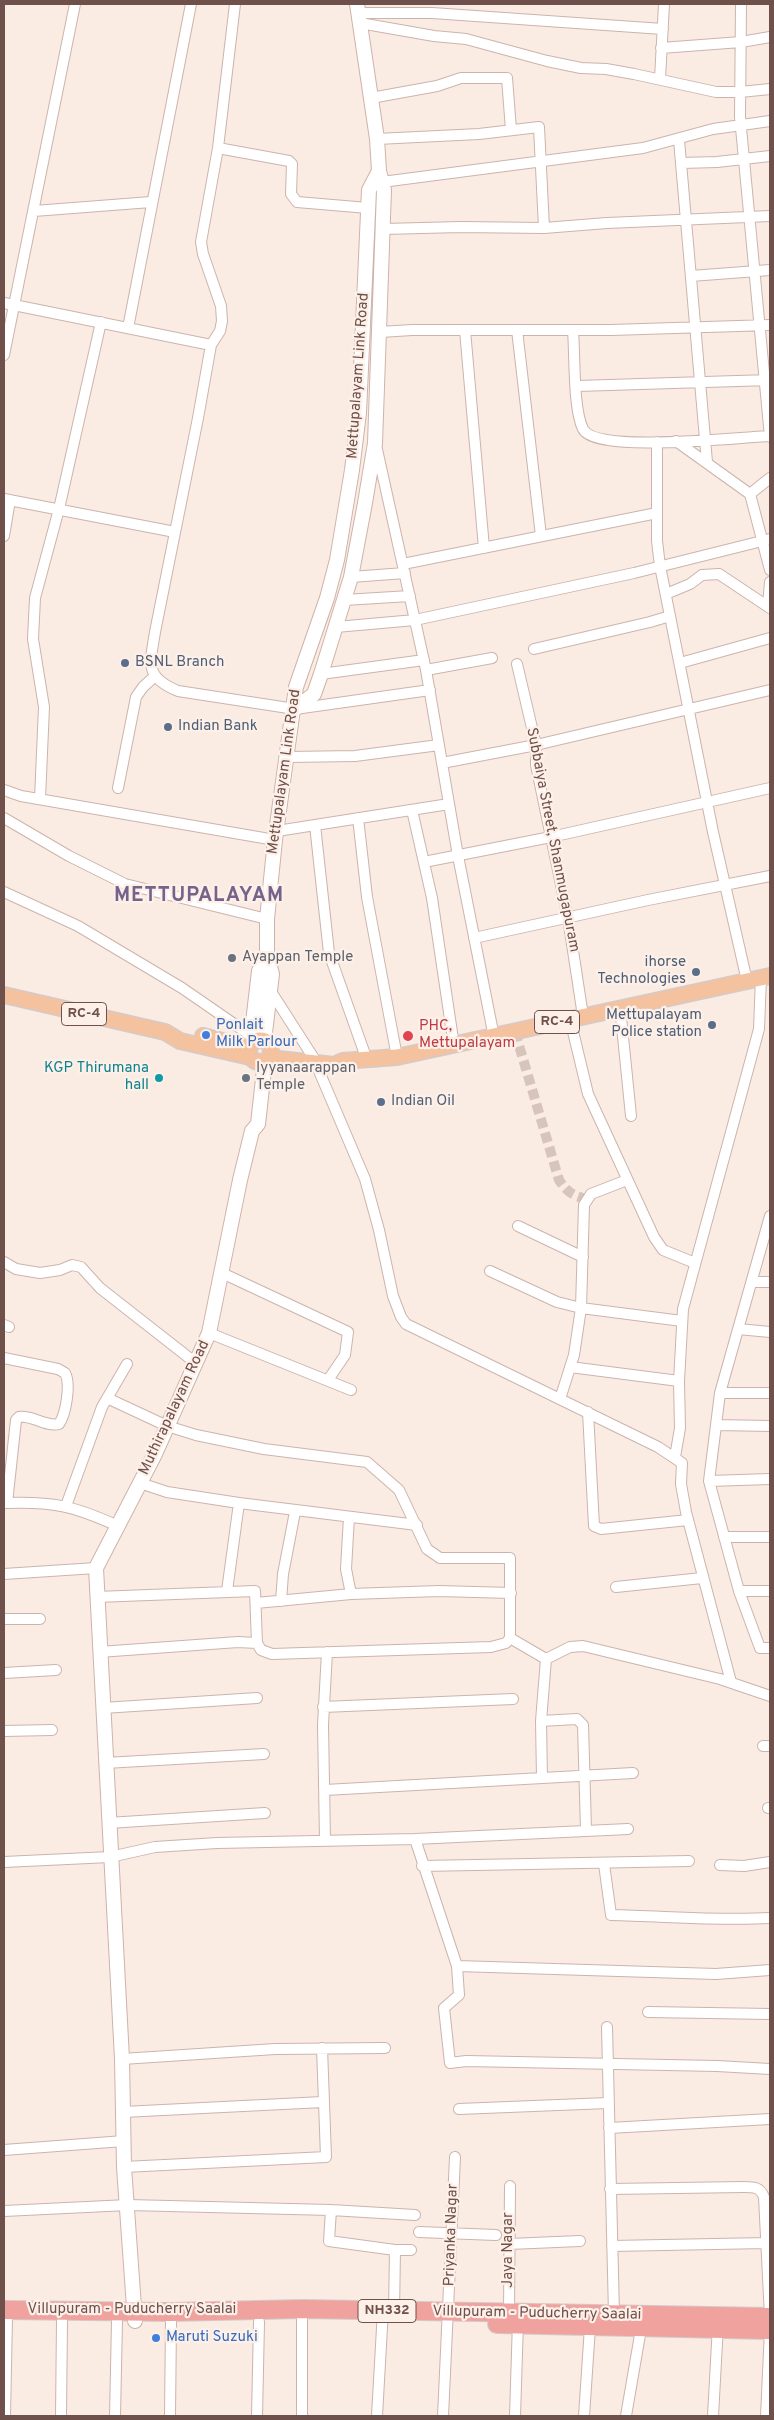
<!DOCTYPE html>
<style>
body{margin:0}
#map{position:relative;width:774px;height:2420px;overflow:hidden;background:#faece2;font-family:Overpass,sans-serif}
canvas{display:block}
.frame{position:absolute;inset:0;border:5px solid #6f504b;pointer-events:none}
</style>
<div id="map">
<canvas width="774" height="2420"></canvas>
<div class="frame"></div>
</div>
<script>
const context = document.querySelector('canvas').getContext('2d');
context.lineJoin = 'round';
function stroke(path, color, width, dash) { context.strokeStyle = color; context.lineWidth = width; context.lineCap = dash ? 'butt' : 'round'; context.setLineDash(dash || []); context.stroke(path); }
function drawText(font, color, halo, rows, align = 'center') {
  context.font = font + ' Overpass,sans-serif'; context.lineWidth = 4.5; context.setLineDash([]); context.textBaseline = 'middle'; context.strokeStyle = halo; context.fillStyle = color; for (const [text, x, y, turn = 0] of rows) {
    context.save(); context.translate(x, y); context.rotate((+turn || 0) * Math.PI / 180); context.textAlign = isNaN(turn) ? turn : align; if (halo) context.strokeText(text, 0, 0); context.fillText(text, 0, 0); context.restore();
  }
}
stroke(new Path2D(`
 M515,1032L559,1180C567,1192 573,1196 587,1199`), '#d7c5bc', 10, [10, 5]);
const street = new Path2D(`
 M235,4L218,148L201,242L203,254L221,306L222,321L220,331L211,345L198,418L155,632C150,664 144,677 178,691L295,709L430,690
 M741,4L740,117L770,437
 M359,13H432L663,29
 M360,23L434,36L466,39L547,61L581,68L606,69L634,74L716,92H740L770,89
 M661,48L741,42L770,37
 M660,79L664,4
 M371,98L437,86L461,78H507L511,130
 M377,139L479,134L539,127L544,228
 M679,140L707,462
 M218,148L289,161L292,164L291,194L297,202L368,208
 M681,163L717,162L770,156
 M382,182L643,148L713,129L770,121
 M34,211L151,202
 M383,229L461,227L544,228L607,223L770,216
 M691,276L770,270
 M4,303L211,345
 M128,328L191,4
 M465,330L484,548
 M517,330L541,536
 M573,330C575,355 573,409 583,429C595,454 741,437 770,436
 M380,332L412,330H611L770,325
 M4,355L75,4
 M577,386L769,380
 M676,441L750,494L770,570
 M657,442V541L660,566L713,832L747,981
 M376,445L426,670L458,856L494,1037
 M750,494L770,478
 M4,499L175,532
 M4,536L10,500
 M403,564L657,513
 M351,577L405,573
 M666,594L690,584L702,575L719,574L770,608
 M344,600L410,596
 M768,605L770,582
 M336,627L415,620L634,573L770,539
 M534,649L650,622L670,616
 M680,663L770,638
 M517,664L536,745V765L568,918L583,1016
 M426,670L492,658
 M321,674L424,660
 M288,757L355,756L439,745
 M442,763L536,745L770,690
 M118,788L136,697L143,687L154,677
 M4,790L21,796L275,840
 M40,799L44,707L33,639L35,598L59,509L101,322
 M412,810L432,898L454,1046
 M4,818L69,856L125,884L267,919
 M358,818L367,897L397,1057
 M315,825L329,953L367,1060
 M277,831L449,804
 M424,862L551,837L770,788
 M4,892L78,926L182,988L253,1037
 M474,938L648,900L770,876
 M270,990L313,1057
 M620,1007L631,1116
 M570,1019L588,1094L654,1237L663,1250L695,1263
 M316,1064L365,1179L379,1230L393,1296L401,1317L406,1324L658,1447L682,1463L681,1484L686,1512L731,1682
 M770,1216L720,1393L709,1481L739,1591L760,1648H770
 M518,1226L583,1257
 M4,1262L16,1269L40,1273L60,1270L72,1265L81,1267L100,1288L197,1364
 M490,1271L557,1302L581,1308L682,1321
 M222,1273L348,1332L345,1355L328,1380
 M752,1282H770
 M4,1325L9,1327
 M738,1329L770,1332
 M209,1333L351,1390
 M4,1358L58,1369L65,1373C71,1384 66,1414 59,1424C45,1427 33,1415 19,1417L16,1420L7,1503
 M570,1367L679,1381
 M720,1393H770
 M560,1399L574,1355L581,1308L584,1205L591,1194L627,1180
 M588,1412L594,1526L601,1529L688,1520
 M716,1425L770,1426
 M675,1457L680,1428L679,1381L683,1309L759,1029L761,978
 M709,1481L770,1479
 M140,1483L167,1492L239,1503L417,1525
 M4,1503C53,1501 74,1506 118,1526
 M66,1506L102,1407L127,1364
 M349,1517L346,1569L351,1594
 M724,1537H770
 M4,1574L96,1568
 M616,1587L702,1578
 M227,1591L239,1503
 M739,1591H770
 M96,1597L255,1591L257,1643L261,1650L272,1654L491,1647L506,1643L510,1638V1558H440L427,1549L399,1490L367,1462L264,1449L196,1435L167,1426L107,1398
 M281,1601L283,1574L295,1512
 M256,1603L351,1594L439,1591L511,1593
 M4,1619H40
 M510,1638L546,1659
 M99,1652L238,1642L257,1643
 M546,1659L570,1647L583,1646L720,1679L770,1696
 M4,1673L56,1670
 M323,1707L513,1699
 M103,1708L257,1698
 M541,1721L577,1719L583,1725L586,1830
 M4,1731L52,1730
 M763,1746H770
 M105,1763L264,1754
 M542,1778L541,1721L546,1659
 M325,1790L633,1773
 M768,1808H770
 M108,1823L265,1813
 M415,1839L457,1966L459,1995L444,2008L450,2063L466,2061L717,2066L770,2069
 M325,1841L323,1725L327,1652
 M4,1862L110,1857L155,1847L217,1843L415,1839L628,1829
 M604,1864L611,1915C664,1916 718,1921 770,1918
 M720,1865L744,1866L770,1862
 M422,1866L689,1861
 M457,1966L716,1974L770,1970
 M648,2012L770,2014
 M607,2027L614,2314
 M122,2059L275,2049L385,2048
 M459,2109L608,2103
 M123,2112L323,2102
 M609,2128L770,2119
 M4,2150L124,2141
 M124,2167L326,2157L322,2048
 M610,2189L744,2187C754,2187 760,2187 764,2197L770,2317
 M331,2210L329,2241L395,2250H411
 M4,2211L128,2205L331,2210L415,2215
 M419,2232L496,2235
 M509,2244L580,2241
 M612,2246L766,2243
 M302,2309V2416
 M394,2312L395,2250
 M509,2313L510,2186
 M5,2416L7,2318
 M61,2416L62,2321
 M115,2416L117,2321
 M170,2416L171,2321
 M257,2416L259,2322
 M377,2416L383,2310
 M443,2416L455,2157
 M515,2416L518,2321
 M584,2416L590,2327
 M626,2416L641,2329
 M713,2416L718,2325
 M766,2416L770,2330`);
const secondary = new Path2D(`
 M295,709L314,694L321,674L351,577L365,503L375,443L384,190L379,171
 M264,1041L272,974L267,956V919L275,840L296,687L327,598L337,560L352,470L359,413L369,190L379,171L377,139L357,4
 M253,1043L252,1031L259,971L267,956
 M135,2321L124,2167L122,2059L96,1568L155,1454L209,1333L240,1180L252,1131L258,1124L265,1061`);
const primary = new Path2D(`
 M4,995L165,1032L180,1041L250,1057
 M203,1036L249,1048
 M249 1051a11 11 0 1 1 22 0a11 11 0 1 1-22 0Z
 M269,1058L334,1065L343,1061L397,1057L770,976`);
const highway = new Path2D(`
 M4,2310L171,2312L302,2309L770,2317
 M497,2324L770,2330`);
stroke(street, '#ccb4ad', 12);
stroke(secondary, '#cfb3aa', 16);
stroke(primary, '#d4cac9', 18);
stroke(highway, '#d4cac9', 20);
stroke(street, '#fff', 10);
stroke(secondary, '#fff', 14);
stroke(primary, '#f4c29f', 15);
stroke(highway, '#efa29e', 18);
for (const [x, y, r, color] of [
 [125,663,5,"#5c6f8a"],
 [168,727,5,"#5c6f8a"],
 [232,958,5,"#6b7280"],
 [696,972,5,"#5c6f8a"],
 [712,1025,5,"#5c6f8a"],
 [206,1035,5,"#3f7fe0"],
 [408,1036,6,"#e0444e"],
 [159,1078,5,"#0f9aa8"],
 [246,1078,5,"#6b7280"],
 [381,1102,5,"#5c6f8a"],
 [156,2338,5,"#3f7fe0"]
]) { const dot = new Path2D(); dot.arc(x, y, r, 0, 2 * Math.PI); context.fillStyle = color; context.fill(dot); stroke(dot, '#fdf0e8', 2); }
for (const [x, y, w] of [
 [84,1014,45],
 [557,1022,45],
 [387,2311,58]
]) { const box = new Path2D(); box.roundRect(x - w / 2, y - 11.5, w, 23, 4); context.fillStyle = '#fdf0e8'; context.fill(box); stroke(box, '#6f504b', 1); }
drawText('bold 14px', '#6f504b', null, [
 ["RC-4",84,1014],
 ["RC-4",557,1022],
 ["NH332",387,2311]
]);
drawText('15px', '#6f504b', '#fdf0e8', [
 ["Mettupalayam Link Road",359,376,-86],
 ["Mettupalayam Link Road",285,772,-82],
 ["Subbaiya Street, Shanmugapuram",552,840,79],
 ["Muthirapalayam Road",175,1408,-65],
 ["Priyanka Nagar",452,2235,-88],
 ["Jaya Nagar",509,2250,-90],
 ["Villupuram - Puducherry Saalai",132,2310],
 ["Villupuram - Puducherry Saalai",537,2314,1]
]);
drawText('15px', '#4e5e75', '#fdf0e8', [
 ["BSNL Branch",135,663],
 ["Indian Bank",178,727],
 ["ihorse",686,963,"right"],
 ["Technologies",686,980,"right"],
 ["Mettupalayam",702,1016,"right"],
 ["Police station",702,1033,"right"],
 ["Indian Oil",391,1102]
], 'left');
drawText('15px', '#5b616d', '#fdf0e8', [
 ["Ayappan Temple",242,958],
 ["Iyyanaarappan",256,1069],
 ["Temple",256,1086]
], 'left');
drawText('15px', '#366cbe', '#fdf0e8', [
 ["Ponlait",216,1026],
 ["Milk Parlour",216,1043],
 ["Maruti Suzuki",166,2338]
], 'left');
drawText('15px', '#be3a42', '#fdf0e8', [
 ["PHC,",419,1027],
 ["Mettupalayam",419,1044]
], 'left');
drawText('15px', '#0d838f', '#fdf0e8', [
 ["KGP Thirumana",149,1069],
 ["hall",149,1086]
], 'right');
context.letterSpacing = '1px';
drawText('bold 20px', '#75638c', '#fdf0e8', [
 ["METTUPALAYAM",199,897]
]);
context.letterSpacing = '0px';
</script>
